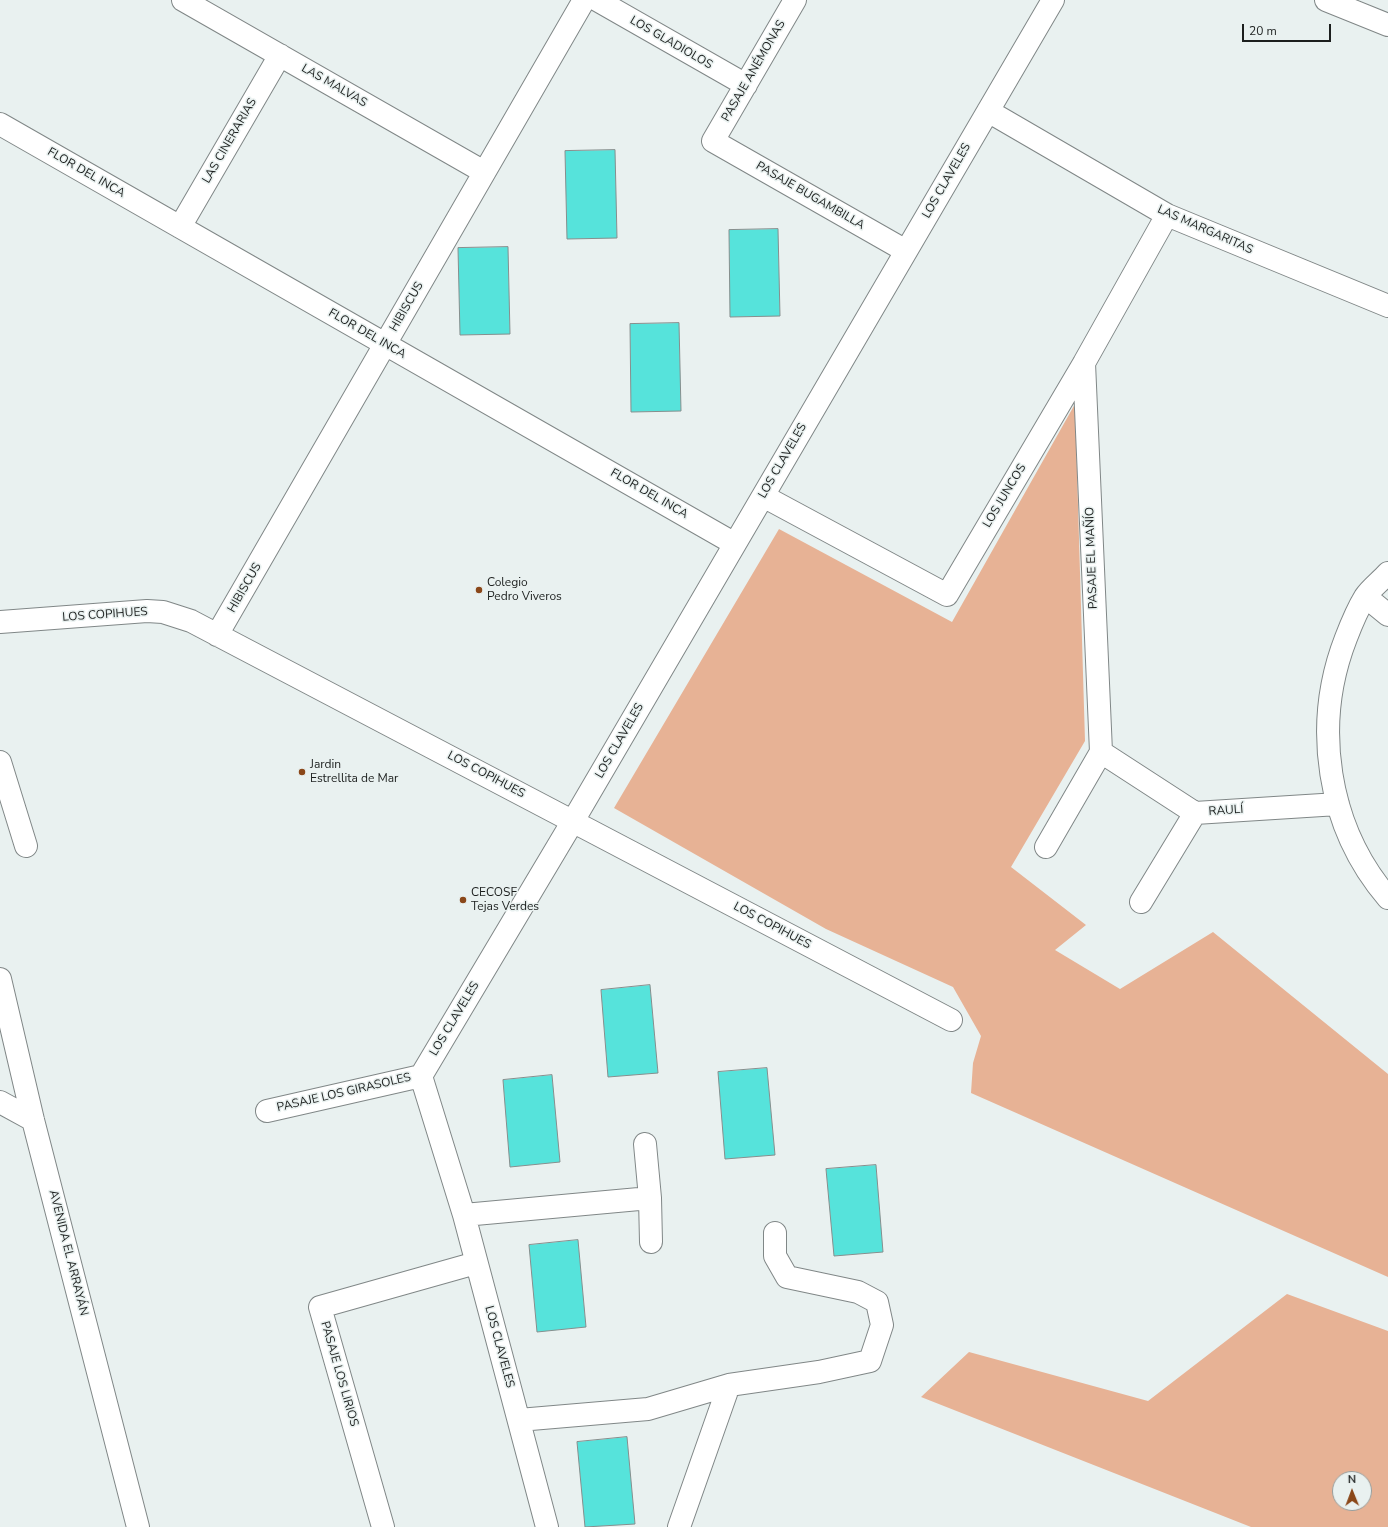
<!DOCTYPE html>
<meta charset="utf-8">
<style>
body{margin:0}
#map{position:relative;width:1388px;height:1527px;overflow:hidden;background:#e9f1f0;font-family:"Nunito Sans",sans-serif}
canvas{display:block}
.north{position:absolute;left:1332px;top:1471px;width:40px;height:40px;box-sizing:border-box;background:#e9f1f0;border:1px solid #979d9c;border-radius:50%;rotate:359deg;font-size:11px;font-weight:700;line-height:16px;text-align:center;color:#1c1f1e}
.north::after{content:'';display:block;margin:auto;width:14px;height:18px;background:#8a4719;clip-path:polygon(50% 0,100% 100%,50% 72%,0 100%)}
.scale{position:absolute;left:1242px;top:24px;width:89px;height:18px;box-sizing:border-box;border:2px solid #1c1f1e;border-top:0;padding-left:5px;font-size:12px;line-height:14px;white-space:nowrap;color:#1c1f1e;-webkit-text-stroke:3px #e9f1f0;paint-order:stroke}
</style>
<div id="map">
<canvas width="1388" height="1527"></canvas>
<div class="north">N</div>
<div class="scale">20 m</div>
</div>
<script>
const context = document.querySelector('canvas').getContext('2d');
context.lineJoin = 'round';
function paint(path, color) { context.fillStyle = color; context.fill(path, 'evenodd'); }
function stroke(path, color, width, dash) { context.strokeStyle = color; context.lineWidth = width; context.lineCap = dash ? 'butt' : 'round'; context.setLineDash(dash || []); context.stroke(path); }
function drawText(font, color, halo, rows, align = 'center') {
  context.font = font + ' "Nunito Sans",sans-serif'; context.lineWidth = 3; context.setLineDash([]); context.textBaseline = 'middle'; context.strokeStyle = halo; context.fillStyle = color; for (const [text, x, y, turn = 0] of rows) {
    context.save(); context.translate(x, y); context.rotate((+turn || 0) * Math.PI / 180); context.textAlign = isNaN(turn) ? turn : align; if (halo) context.strokeText(text, 0, 0); context.fillText(text, 0, 0); context.restore();
  }
}
paint(new Path2D(`
 M1075,404L1085,741L1011,867L1086,925L1055,950L1120,989L1213,932L1388,1074V1277L971,1093L973,1063L981,1036L953,987L826,929L614,808L779,529L952,622Z
 M1287,1294L1388,1331V1527H1251L921,1397L969,1352L1148,1401ZM1340,1479H1364V1503H1340Z`), '#e7b295');
const building = new Path2D(`
 M615,150L617,238L567,239L565,151Z
 M778,229L780,316L730,317L729,230Z
 M508,247L510,334L460,335L458,248Z
 M679,323L681,411L631,412L630,324Z
 M650,985L658,1073L608,1077L601,990Z
 M767,1068L775,1155L725,1159L718,1072Z
 M552,1075L560,1162L510,1167L503,1080Z
 M876,1165L883,1252L834,1256L826,1169Z
 M578,1240L586,1327L537,1332L529,1245Z
 M627,1437L635,1524L585,1527L577,1442Z`);
paint(building, '#56e3db');
stroke(building, '#868e8d', 1);
const minor = new Path2D(`
 M183,0L484,172
 M597,0L746,85
 M795,0L713,141L906,251
 M1326,0L1388,25
 M988,111L1167,215L1388,306
 M0,124L735,544
 M180,227L280,55
 M1084,363L1101,752L1195,813
 M763,496L947,595L1084,363L1167,215
 M1388,573C1381,581 1371,588 1365,597C1357,610 1351,625 1346,638C1312,725 1327,827 1388,898
 M1366,597L1388,615
 M0,622L147,611L163,612L191,621L951,1020
 M217,635L584,0
 M0,762L26,846
 M1195,813L1338,804
 M1046,847L1101,752
 M1141,902L1195,813
 M0,979L33,1120L138,1527
 M0,1102L33,1120
 M267,1111L421,1076
 M645,1144L650,1198L651,1242
 M464,1215L650,1198
 M519,1420L648,1409L729,1385L819,1372L870,1361L882,1325L877,1302L858,1292L787,1277L775,1256V1233
 M383,1527L320,1307L476,1263
 M547,1527L464,1215L421,1076L573,821L1053,0
 M679,1527L729,1385`);
stroke(minor, '#808787', 24);
stroke(minor, '#fff', 22);
for (const [x, y, r, color] of [
 [479,590,4,"#8a4719"],
 [302,772,4,"#8a4719"],
 [463,900,4,"#8a4719"]
]) { const dot = new Path2D(); dot.arc(x, y, r, 0, 2 * Math.PI); context.fillStyle = color; context.fill(dot); stroke(dot, '#e9f1f0', 1.5); }
drawText('12px', '#1c1f1e', '#e9f1f0', [
 ["LOS GLADIOLOS",671,43,30],
 ["PASAJE ANÉMONAS",754,71,-60],
 ["LAS MALVAS",334,86,30],
 ["LAS CINERARIAS",230,141,-60],
 ["FLOR DEL INCA",86,173,30],
 ["LOS CLAVELES",947,181,-60],
 ["PASAJE BUGAMBILLA",810,196,30],
 ["LAS MARGARITAS",1205,230,24],
 ["HIBISCUS",407,307,-60],
 ["FLOR DEL INCA",367,334,30],
 ["LOS CLAVELES",783,461,-60],
 ["FLOR DEL INCA",649,494,30],
 ["LOS JUNCOS",1005,496,-59],
 ["PASAJE EL MAÑÍO",1092,558,-92],
 ["HIBISCUS",245,588,-60],
 ["LOS COPIHUES",105,615,-4],
 ["LOS CLAVELES",620,741,-60],
 ["LOS COPIHUES",486,775,28],
 ["RAULÍ",1226,811,-4],
 ["LOS COPIHUES",772,926,28],
 ["LOS CLAVELES",455,1019,-59],
 ["PASAJE LOS GIRASOLES",344,1093,-13],
 ["AVENIDA EL ARRAYÁN",68,1253,76],
 ["LOS CLAVELES",499,1347,75],
 ["PASAJE LOS LIRIOS",339,1374,74]
]);
drawText('12px', '#1c1f1e', '#e9f1f0', [
 ["Colegio",487,583],
 ["Pedro Viveros",487,597],
 ["Jardin",310,765],
 ["Estrellita de Mar",310,779],
 ["CECOSF",471,893],
 ["Tejas Verdes",471,907]
], 'left');
</script>
